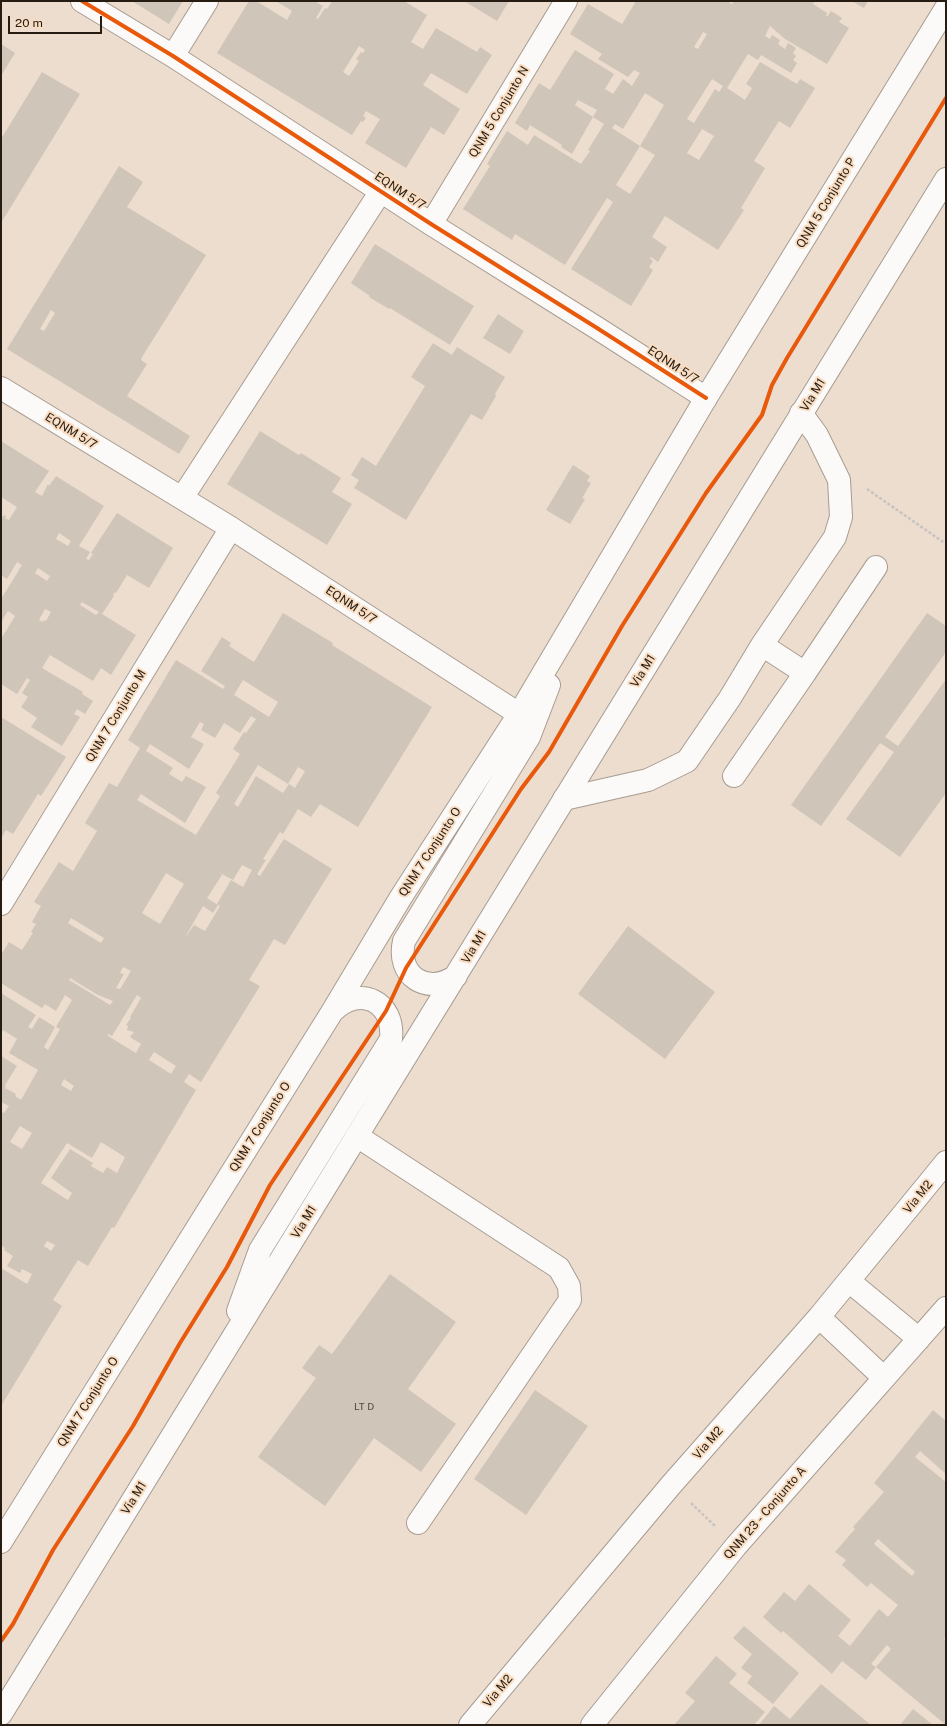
<!DOCTYPE html>
<style>
body{margin:0}
#map{position:relative;width:947px;height:1726px;overflow:hidden;background:#ecddcf;font-family:"Public Sans",sans-serif}
canvas{display:block}
.frame{position:absolute;inset:0;border:2px solid #261c12;pointer-events:none}
.scale{position:absolute;left:8px;top:16px;width:94px;height:18px;box-sizing:border-box;border:2px solid #261c12;border-top:0;padding-left:5px;font-size:12px;line-height:14px;white-space:nowrap;color:#261c12;-webkit-text-stroke:3px #f9ddc2;paint-order:stroke}
</style>
<div id="map">
<canvas width="947" height="1726"></canvas>
<div class="frame"></div>
<div class="scale">20 m</div>
</div>
<script>
const context = document.querySelector('canvas').getContext('2d');
context.lineJoin = 'round';
function paint(path, color) { context.fillStyle = color; context.fill(path, 'evenodd'); }
function stroke(path, color, width, dash) { context.strokeStyle = color; context.lineWidth = width; context.lineCap = dash ? 'butt' : 'round'; context.setLineDash(dash || []); context.stroke(path); }
function drawText(font, color, halo, rows, align = 'center') {
  context.font = font + ' "Public Sans",sans-serif'; context.lineWidth = 4; context.setLineDash([]); context.textBaseline = 'middle'; context.strokeStyle = halo; context.fillStyle = color; for (const [text, x, y, turn = 0] of rows) {
    context.save(); context.translate(x, y); context.rotate((+turn || 0) * Math.PI / 180); context.textAlign = isNaN(turn) ? turn : align; if (halo) context.strokeText(text, 0, 0); context.fillText(text, 0, 0); context.restore();
  }
}
paint(new Path2D(`
 M132,1H183L169,24Z
 M249,1H256L287,20L292,11L276,1H314L323,6L316,18L318,19L325,8L327,9L332,1H404L427,15L411,42L423,49L436,28L477,52L480,47L492,55L467,94L431,73L423,85L460,109L444,135L431,127L406,168L365,143L380,119L366,111L363,116L366,118L363,122L361,121L352,135L217,53ZM359,46L365,50L363,53L361,52L356,59L359,61L349,76L343,72Z
 M464,1H509L497,21Z
 M633,1H727L732,4L734,1H814L813,4L827,13L826,15L827,17L831,11L842,18L839,22L849,28L827,64L785,39L770,26L765,36L770,39L772,35L780,40L778,44L785,49L788,43L796,48L793,53L796,56L793,60L797,63L791,73L761,55L758,60L748,54L727,88L745,100L752,88L746,84L760,62L797,84L800,79L815,88L790,128L779,121L754,161L765,168L741,208L744,210L718,250L665,216L652,237L667,247L658,262L651,257L650,259L653,261L649,267L653,270L631,306L571,269L613,202L607,198L565,265L515,234L512,240L463,209L490,166L487,164L507,131L528,145L534,135L581,164L590,151L588,150L604,124L593,117L597,110L578,100L575,105L593,117L572,154L561,147L562,145L530,125L527,131L515,123L539,83L550,90L575,50L614,74L605,89L613,94L623,79L632,86L640,73L634,70L628,77L598,59L602,54L570,34L588,4L622,24L635,3ZM703,32L707,34L698,49L694,47ZM712,79L723,86L719,92L715,89L694,123L687,119ZM645,93L664,105L640,146L655,155L630,194L616,185L640,146L612,128L615,124L623,129ZM702,129L714,136L699,160L687,153Z
 M852,1H868L864,8Z
 M1,44L15,53L1,76Z
 M42,72L80,94L1,223V139Z
 M119,166L143,182L127,207L206,255L142,357L141,360L147,364L127,396L190,436L179,454L7,349ZM51,310L55,313L44,331L40,329Z
 M375,244L474,306L450,345L390,308L389,309L369,297L370,296L351,283Z
 M498,314L524,331L510,354L483,338Z
 M433,343L452,355L457,347L505,377L495,394L496,396L482,420L471,414L406,520L354,488L359,480L351,475L362,457L376,466L425,386L411,377Z
 M260,431L299,455L301,453L341,478L332,492L352,504L327,545L227,484Z
 M1,441L49,471L35,492L42,496L48,484L49,486L56,476L104,506L79,546L90,552L86,559L89,560L93,554L91,553L117,513L173,548L149,588L127,575L116,593L115,592L113,595L114,596L102,614L136,635L111,675L101,668L93,681L50,655L42,668L83,692L82,694L93,701L85,714L77,709L74,714L80,717L62,746L31,727L37,718L21,707L28,697L22,693L30,680L27,678L17,694L1,684V639L15,616L8,611L1,622V599L22,565L17,562L7,579L1,575V515L3,517L4,515L6,516L5,518L9,520L17,507L1,497ZM59,533L71,541L68,546L56,539ZM38,568L50,576L47,581L35,573ZM82,602L99,612L96,615L80,605ZM45,609L51,612L46,621L44,620L43,622L39,620Z
 M573,465L590,476L587,481L591,483L582,498L585,499L570,524L546,510Z
 M283,613L333,643L332,645L432,707L358,827L320,804L311,817L298,809L283,834L280,832L263,859L266,860L257,874L260,876L284,839L332,869L285,945L274,939L249,980L260,986L201,1082L189,1074L184,1082L196,1090L114,1228L112,1227L88,1266L78,1260L53,1300L62,1306L1,1406V1268L27,1284L32,1274L22,1269L20,1273L7,1266L13,1256L4,1250L5,1248L1,1245V1112L4,1113L9,1106L1,1102V1056L17,1066L5,1085L6,1086L5,1088L16,1094L15,1096L21,1100L38,1070L9,1053L17,1039L3,1030L1,1034V993L36,1015L28,1027L32,1029L39,1017L55,1027L44,1047L48,1050L60,1029L56,1027L72,1000L65,995L56,1011L45,1004L42,1008L1,983V955L9,942L22,950L33,933L31,932L36,924L32,922L41,906L34,902L59,862L73,871L97,831L85,823L109,783L117,787L140,748L128,740L176,660L223,689L225,686L201,671L222,637L231,643L229,646L254,662ZM243,680L278,702L269,717L234,695ZM251,716L256,719L246,733L244,732L233,749L240,754L216,793L220,796L196,835L137,800L141,794L185,823L206,787L186,776L182,782L169,774L173,768L146,751L150,744L189,769L204,744L191,737L200,722L204,724L201,730L215,738L224,723L240,733ZM258,765L288,784L298,767L305,771L295,788L289,784L283,793L256,776L238,807L234,804ZM242,865L252,870L243,887L231,880L217,904L220,906L205,931L194,925L184,939L203,906L213,913L218,905L207,898L222,875L220,873L233,880ZM166,873L184,884L160,924L142,913ZM71,918L104,938L101,943L68,923ZM123,967L131,971L120,989L116,988L124,974L120,973ZM70,978L98,995L113,1001L110,1005L69,980ZM137,995L141,998L130,1017L131,1018L126,1025L128,1026L127,1030L134,1032L130,1037L141,1044L136,1053L108,1036V1034L112,1036ZM154,1052L176,1066L171,1074L149,1060ZM64,1079L74,1086L71,1091L61,1085ZM20,1126L32,1133L22,1149L10,1142ZM101,1142L125,1157L117,1173L107,1167L103,1173L91,1166L93,1163L70,1149L51,1178L72,1193L68,1200L41,1183L67,1143L92,1158ZM47,1241L55,1245L51,1251L44,1246Z
 M927,613L946,626V652L885,737L898,746L946,679V793L900,857L846,819L894,752L880,743L821,826L791,805Z
 M1,717L66,757L41,796L38,794L13,834L6,830L1,838Z
 M628,926L715,992L665,1059L578,994Z
 M390,1274L456,1322L408,1389L456,1424L421,1472L374,1438L325,1506L258,1457L316,1378L302,1368L319,1345L332,1354Z
 M535,1390L588,1426L526,1515L474,1479Z
 M933,1410L946,1421V1474L920,1451L915,1457L946,1482V1636L944,1639L946,1641V1725L876,1667L866,1680L842,1661L832,1674L783,1631L781,1633L763,1617L784,1592L795,1601L809,1584L851,1620L838,1636L850,1646L879,1609L888,1617L898,1605L871,1583L867,1587L842,1565L846,1560L835,1552L855,1529L853,1527L884,1492L874,1483ZM878,1539L915,1572L912,1576L874,1544ZM887,1645L891,1649L876,1667L871,1664Z
 M744,1626L799,1673L773,1704L747,1683L752,1676L741,1668L752,1654L733,1638Z
 M716,1656L737,1674L729,1683L765,1712L754,1725H674L695,1701L685,1693Z
 M821,1684L871,1725H759L774,1706L790,1719Z
 M913,1709L933,1725H900Z`), '#d0c5b9');
const minor = new Path2D(`
 M82,1L173,56L431,224L597,328L706,398
 M173,56L207,1
 M431,224L566,1
 M1,388L231,528L519,714
 M182,498L381,191
 M805,673L876,567
 M734,776L805,673L762,645
 M564,799L648,780L687,761L730,698L762,645L835,537L841,517L839,480L817,435L801,413
 M1,904L231,528
 M357,1136L559,1268L569,1286L570,1300L418,1523`);
const major = new Path2D(`
 M456,976C427,996 396,976 404,941L529,737L549,685
 M849,1281L919,1339
 M238,1311L260,1250L391,1039C395,1002 360,984 333,1011
 M819,1317L883,1377
 M1,1542L332,1012L401,897L519,714L706,398L946,8
 M1,1714L946,179
 M470,1725L671,1485L819,1317L946,1162
 M592,1725L736,1546L946,1308`);
stroke(minor, '#a79c91', 24);
stroke(major, '#a79c91', 24);
stroke(new Path2D(`
 M867,489L946,544
 M691,1503L716,1527`), '#c9c3bf', 2.5, [3, 2]);
stroke(minor, '#fcfaf8', 22);
stroke(major, '#fcfaf8', 22);
stroke(new Path2D(`
 M82,1L173,56L431,224L597,328L706,398
 M1,1641L13,1624L53,1550L133,1426L180,1343L227,1267L270,1185L386,1011L406,968L521,789L549,752L622,626L706,493L762,415L772,385L787,358L946,98`), '#e8590c', 4);
drawText('10px', '#51473c', null, [
 ["LT D",364,1407]
]);
drawText('12px', '#261c12', '#f9ddc2', [
 ["QNM 5 Conjunto N",499,112,-59],
 ["EQNM 5/7",400,191,33],
 ["QNM 5 Conjunto P",826,203,-59],
 ["EQNM 5/7",673,365,33],
 ["Via M1",813,395,-58],
 ["EQNM 5/7",71,431,31],
 ["EQNM 5/7",351,605,33],
 ["Via M1",643,671,-58],
 ["QNM 7 Conjunto M",116,716,-59],
 ["QNM 7 Conjunto O",430,852,-57],
 ["Via M1",474,947,-59],
 ["QNM 7 Conjunto O",260,1127,-58],
 ["Via M2",918,1197,-51],
 ["Via M1",304,1222,-58],
 ["QNM 7 Conjunto O",88,1402,-58],
 ["Via M2",708,1443,-49],
 ["Via M1",134,1498,-58],
 ["QNM 23 - Conjunto A",765,1513,-49],
 ["Via M2",498,1691,-50]
]);
</script>
